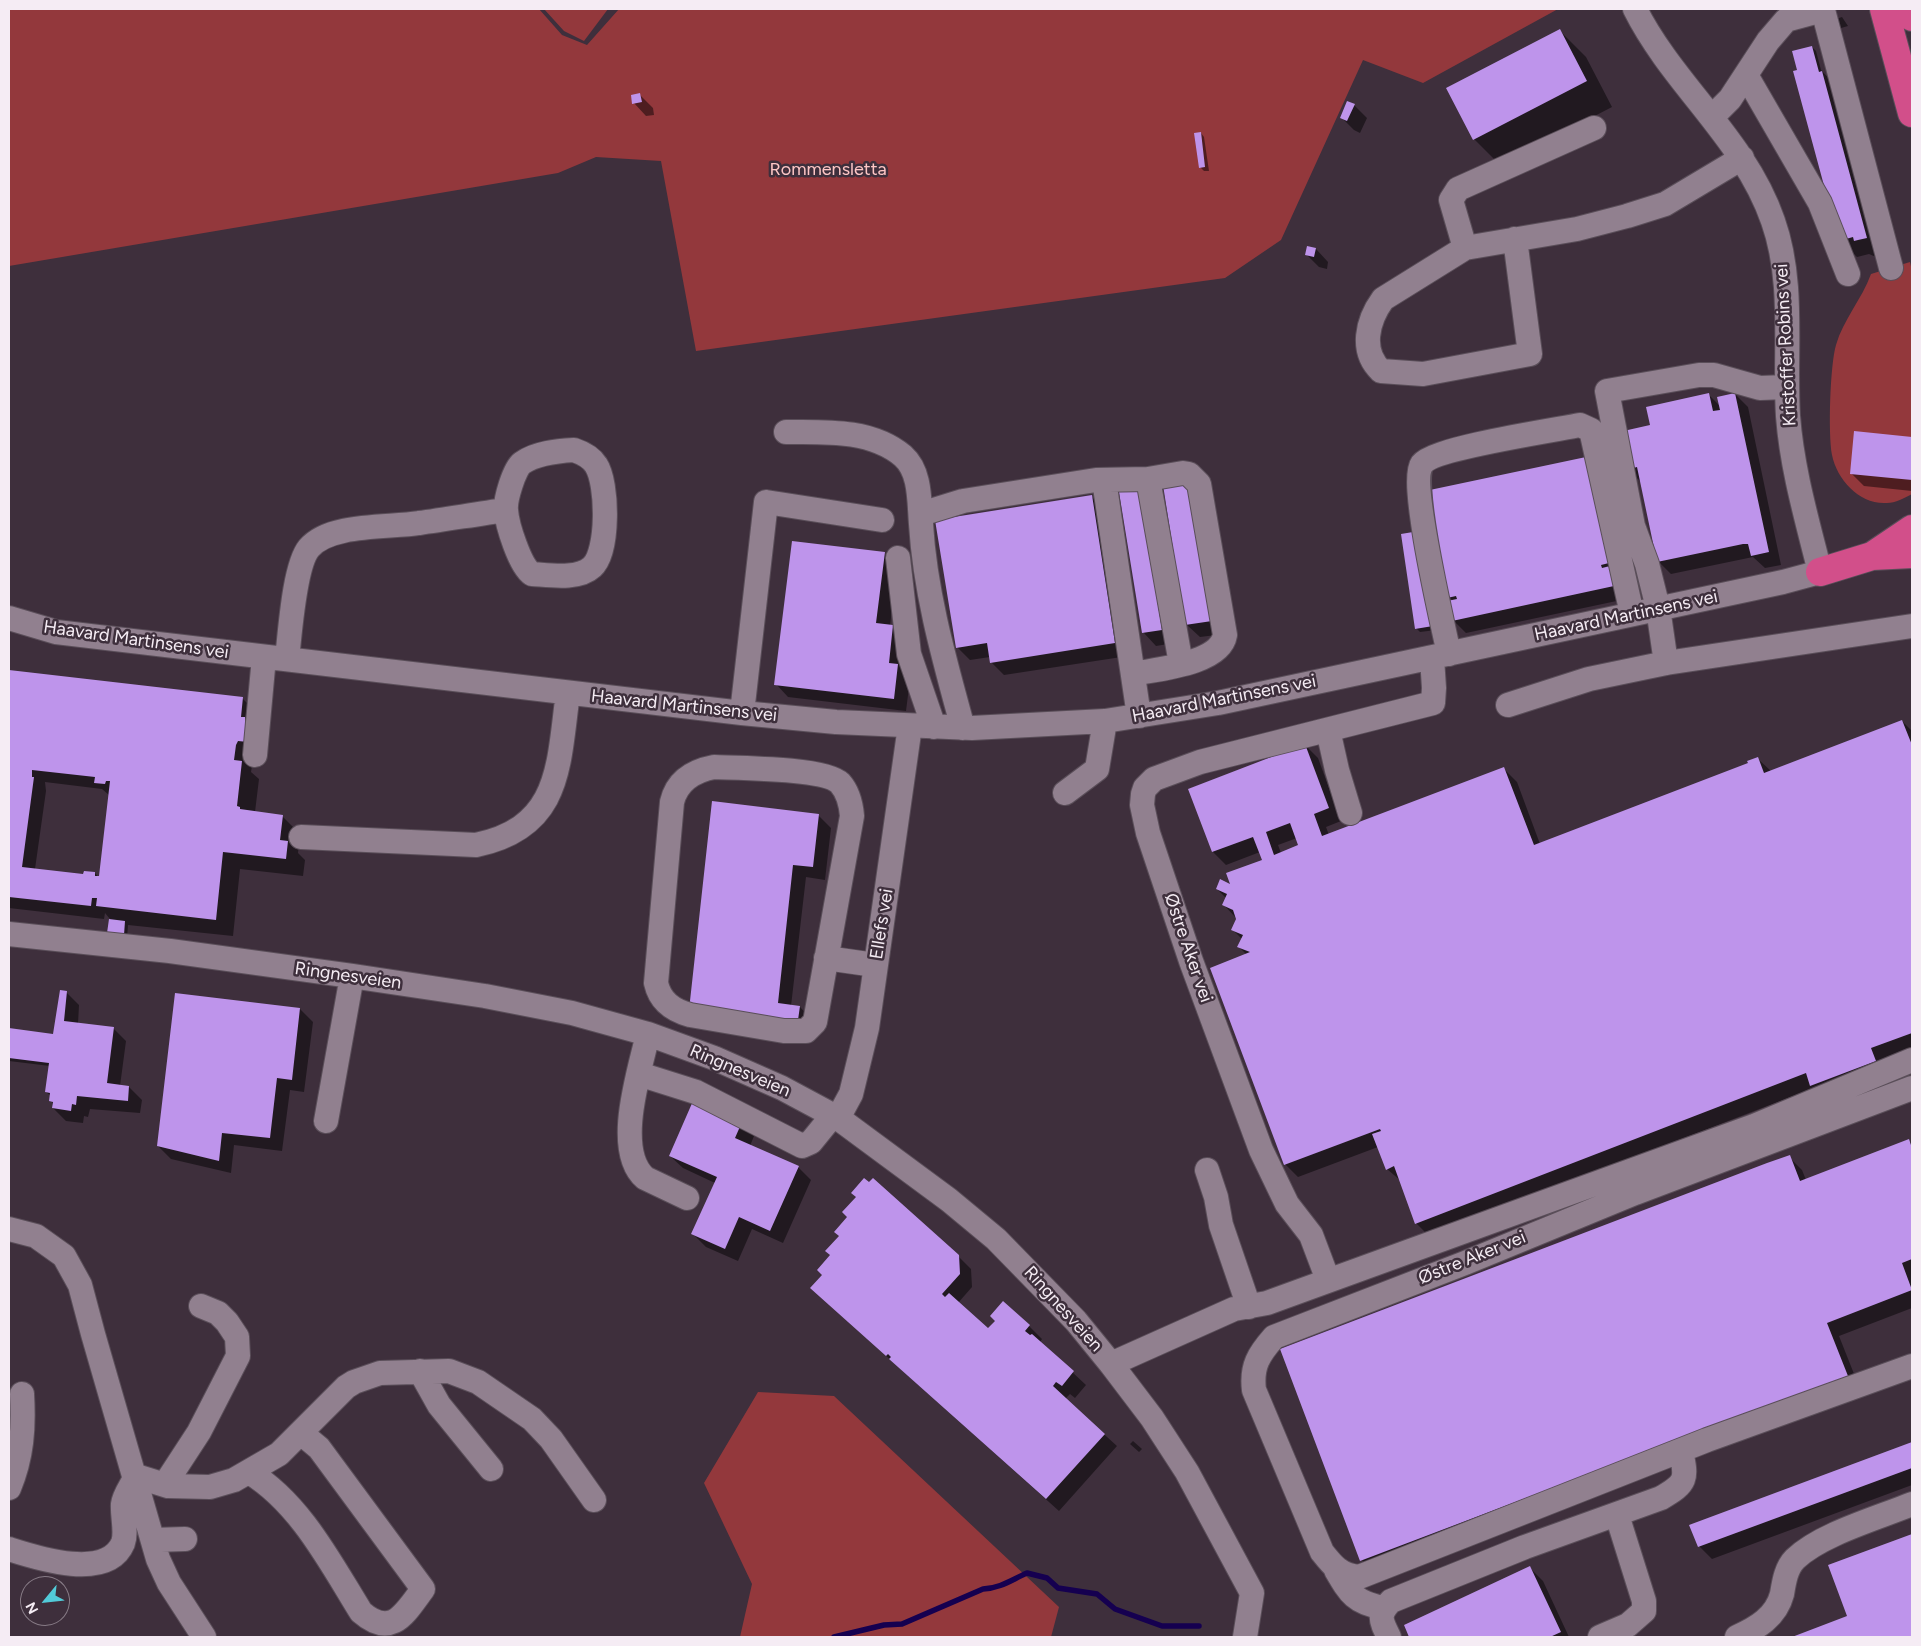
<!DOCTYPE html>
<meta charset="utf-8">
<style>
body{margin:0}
#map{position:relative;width:1921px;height:1646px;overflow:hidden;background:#3e2f3c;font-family:Figtree,sans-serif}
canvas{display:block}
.frame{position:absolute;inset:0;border:10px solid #f5ecf4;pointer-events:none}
.north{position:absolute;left:20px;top:1576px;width:50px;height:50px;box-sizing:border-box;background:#3e2f3c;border:1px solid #877b86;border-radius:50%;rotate:242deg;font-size:14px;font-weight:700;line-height:20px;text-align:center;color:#f5ecf4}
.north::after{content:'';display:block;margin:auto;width:18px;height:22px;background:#52cbd9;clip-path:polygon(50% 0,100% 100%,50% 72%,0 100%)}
</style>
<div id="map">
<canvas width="1921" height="1646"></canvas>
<div class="frame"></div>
<div class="north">N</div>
</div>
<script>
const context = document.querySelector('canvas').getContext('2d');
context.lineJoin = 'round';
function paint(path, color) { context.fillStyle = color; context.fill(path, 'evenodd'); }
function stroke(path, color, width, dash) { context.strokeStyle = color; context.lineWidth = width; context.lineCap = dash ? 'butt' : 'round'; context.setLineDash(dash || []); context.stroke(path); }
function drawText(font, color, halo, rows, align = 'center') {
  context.font = font + ' Figtree,sans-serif'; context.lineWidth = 5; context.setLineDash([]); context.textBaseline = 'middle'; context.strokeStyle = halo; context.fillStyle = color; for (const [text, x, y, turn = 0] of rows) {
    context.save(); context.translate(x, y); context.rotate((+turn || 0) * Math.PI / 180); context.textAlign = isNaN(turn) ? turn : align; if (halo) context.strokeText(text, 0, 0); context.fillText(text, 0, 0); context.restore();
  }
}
paint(new Path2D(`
 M9,9H539L562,35L587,45L619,9H1558L1423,83L1363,60L1281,240L1225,278L696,351L661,161L596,157L558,173L9,266Z
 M544,9H608L584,41L564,31Z
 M1910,262L1912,271V494C1905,498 1895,503 1887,503C1860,505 1837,480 1832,455C1828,434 1830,365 1836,345C1843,320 1862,299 1871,274Z
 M758,1392L834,1396L1059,1607L1051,1637H740L752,1584L704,1483Z`), '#93383c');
paint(new Path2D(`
 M1842,17L1848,26L1841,28L1836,19Z
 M1560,31L1586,57L1612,107L1500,165L1474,139Z
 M1812,47L1816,51L1821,70L1834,84L1876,257L1869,254L1857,257L1840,240L1798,71Z
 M640,95L653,108L654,115L646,116L634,103Z
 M1354,105L1367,118L1360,133L1354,130L1341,117Z
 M1201,133L1204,137L1209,171H1204L1200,167Z
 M1316,249L1328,262L1327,269L1319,267L1306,254Z
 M1735,394L1748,407L1781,565L1765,568L1753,557L1671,574L1658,561L1641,482L1628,469L1709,395L1720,406Z
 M1855,433L1912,439V491L1864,486L1851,473Z
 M1586,458L1626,599L1466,633L1453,620V601L1449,597Z
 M1164,486L1224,634L1200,637L1187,625Z
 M1138,490L1174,643L1156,646L1144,633L1121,493Z
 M1091,496L1104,509L1128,656L1004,675L991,662L990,657L970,660L957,647Z
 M1422,536L1436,630L1420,632L1416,628Z
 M884,553L897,566L890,626L906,639L902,671L910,679L906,711L788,697L776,684Z
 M9,671L242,698L260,716L251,772L259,779L255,812L283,817L300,834L298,853L305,860L303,876L240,869L233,936L128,925L127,938L109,932L110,919L105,913L104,919L9,908ZM45,782L102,789L109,795L100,879L95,873L84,875L35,869L46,791Z
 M1902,721L1912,731V1050L1824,1098L1814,1088L1429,1236L1416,1223L1401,1181L1387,1169L1378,1147L1298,1177L1285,1164L1247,955L1239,947L1242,939L1233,930L1236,918L1224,905L1226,898L1217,889L1233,886L1264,860L1260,852L1226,865L1213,852L1189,789L1305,745L1318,758L1341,821L1326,827L1329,835L1504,769L1517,782L1540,844L1750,764L1758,759L1771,771ZM1297,838L1300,846L1281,853L1278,845Z
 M818,815L831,828L825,880L806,877L791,1006L800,1007L812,1020L703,1023Z
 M66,992L79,1005L78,1024L113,1028L126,1041L120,1086L129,1087L142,1100L140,1113L90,1109L88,1117L84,1116L83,1123L66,1121L53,1108L51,1096L46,1092L50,1066L9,1061V1030L54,1037Z
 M300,1009L313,1022L304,1092L290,1090L282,1151L234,1145L231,1173L171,1159L158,1146Z
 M741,1123L754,1136L750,1146L798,1167L811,1180L783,1243L752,1229L738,1261L706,1247L693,1234L715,1183L683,1168L670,1156Z
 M1909,1141L1912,1144V1308L1839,1336L1860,1389L1374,1573L1362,1560L1789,1157L1802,1170L1806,1180Z
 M958,1256L971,1269L972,1287L958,1303L988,1330L1029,1326L1042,1339L1040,1342L1086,1385L1075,1398L1070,1394L1065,1399L1117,1446L1059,1511L825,1301Z
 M1133,1441L1142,1449L1139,1452L1130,1444Z
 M1912,1443V1485L1712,1559L1699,1546L1691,1525Z
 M1912,1535V1637H1795L1849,1617L1830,1566Z
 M1530,1568L1543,1581L1569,1637H1411L1405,1626Z`), '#0007');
stroke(new Path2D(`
 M834,1637L884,1625L902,1624L983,1589C1001,1588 1011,1580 1027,1573L1047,1578L1058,1588L1097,1594L1115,1609L1162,1626H1199`), '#150050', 5.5);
paint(new Path2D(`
 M1560,29L1587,81L1473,140L1446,88Z
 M1812,46L1819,72L1822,71L1867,238L1858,240L1854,241L1853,237L1839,241L1793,71L1797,70L1792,51Z
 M640,93L642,102L632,104L631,95Z
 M1347,101L1355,104L1347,121L1340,118Z
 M1201,132L1205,167L1199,168L1194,133Z
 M1307,246L1316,248L1314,257L1305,255Z
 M1709,393L1713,411L1720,410L1717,397L1735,393L1769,552L1751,556L1748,544H1743L1657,562L1637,467L1627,470L1619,432L1650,425L1646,407Z
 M1854,431L1912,437V480L1850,474Z
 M1586,457L1609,563L1601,565L1602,568L1610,566L1614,586L1452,621L1447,601L1457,599L1456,596L1447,598L1425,491Z
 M1190,481L1212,621L1185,625L1163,485Z
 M1139,488L1162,630L1142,633L1119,492Z
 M1092,495L1115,643L990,663L987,643L956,648L935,520Z
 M1419,531L1433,626L1415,629L1401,534Z
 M792,541L885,552L876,623L893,625L889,663L898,664L894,699L774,685Z
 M9,670L243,697L241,717H245L248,742L238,741L236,745L234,760L242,761L237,806L240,807V809L283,815L280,840L288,841L286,859L223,852L216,920L96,906L97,898H92L91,906L9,897ZM32,770L95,777L94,783L105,784L106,781H110L99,876H95V872L84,871L83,874L22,867L34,777H32Z
 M1902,720L1912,745V1033L1871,1048L1876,1061L1810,1086L1806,1073L1415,1224L1394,1166L1386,1170L1372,1134L1381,1131L1380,1129L1284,1165L1210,968L1250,952L1237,947L1243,935L1231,930L1236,919L1233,910L1222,905L1227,894L1216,889L1220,879L1230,884L1226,873L1262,860L1253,837L1212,852L1188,789L1305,744L1329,808L1314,814L1322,836L1504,767L1534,845L1748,763L1747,761L1758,757L1764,773ZM1290,823L1298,845L1274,855L1266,832Z
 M712,801L819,814L813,867L793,865L778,1003L800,1006L798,1020L689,1010Z
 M109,919L125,921L124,935L107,933Z
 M60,990L67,991L64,1021L114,1027L107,1083L129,1086L128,1101L77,1096L76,1105L72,1104L71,1111L52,1108L53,1102L49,1101L50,1093L45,1092L49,1063L9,1058V1028L53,1034Z
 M175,993L300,1008L292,1080L277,1078L270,1138L222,1133L219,1161L157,1146Z
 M693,1101L742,1122L735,1138L799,1166L770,1231L739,1217L725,1249L691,1234L717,1177L669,1156Z
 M1909,1139L1912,1148V1259L1902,1263L1912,1290L1827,1323L1848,1376L1360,1561L1280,1349L1767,1163L1790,1155L1800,1181Z
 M864,1178L869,1182L873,1178L959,1255L960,1274L942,1294L945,1297L949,1293L988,1328L995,1321L990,1316L1003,1301L1030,1325L1025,1331L1030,1335L1032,1334L1074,1371L1062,1386L1056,1382L1053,1386L1105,1434L1046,1499L889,1359L891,1357L888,1354L886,1356L810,1288L822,1275L817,1270L830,1255L825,1251L839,1236L834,1232L847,1217L842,1212L856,1197L851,1193Z
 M1912,1442V1468L1698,1547L1689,1525Z
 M1912,1534V1637H1792L1847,1616L1828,1565Z
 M1530,1566L1561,1632L1550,1637H1409L1404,1625Z`), '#be94eb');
const minor = new Path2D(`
 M1746,75L1820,203L1848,274
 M1712,117L1730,99L1768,41L1786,20L1823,10L1891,268
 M1515,239L1530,354L1423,374L1381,371C1360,351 1367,321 1383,299L1465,248L1577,229L1627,216L1665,204L1742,158
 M1465,248L1451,200L1458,189L1594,128
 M786,432C824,432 871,429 903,456C921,472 919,501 921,524C925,593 945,662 963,728
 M574,450C583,453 591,457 596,465C608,483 609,552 592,567C578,580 549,575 532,574C520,566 507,525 506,510C505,500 514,469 522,463C536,453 557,451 574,450Z
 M1148,479L1181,664
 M1104,480L1139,716
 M921,514L963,501L1096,480L1148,479L1183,473L1189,474L1199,484L1225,635C1220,664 1157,669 1133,674
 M898,558L909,654L934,727
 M9,618L56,632L742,713L836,722L972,728L1105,721L1218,703L1783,582L1820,572C1807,520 1792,469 1788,416C1784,352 1795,283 1773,221C1745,139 1673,85 1635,9
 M1449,654C1443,625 1409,482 1422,464C1434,448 1555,430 1580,425L1591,430L1632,614
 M287,659C290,634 294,566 309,548C330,523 389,528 419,523C448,519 477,514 506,510
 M1666,663L1658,608L1647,564L1633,526L1607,391L1699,375H1714L1760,388L1787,387
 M1508,705L1589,679L1666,663L1912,626
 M742,713L766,502L882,520
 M1328,730L1337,770L1350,813
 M255,755L264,657
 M714,767C739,768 825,768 840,783C848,792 851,804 852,816L815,1022L806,1031H784L690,1015C672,1010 660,1001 656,983L672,802C677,781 693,771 714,767Z
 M1065,793L1097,769L1105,721
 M301,837L476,845C562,827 558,765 568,693
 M9,934L170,951L352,976L485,996L572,1013L648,1034L714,1058L782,1088L838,1118L949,1200L996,1239L1076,1321L1111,1364L1152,1418L1187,1472L1252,1593L1245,1637
 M826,958L875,965
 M648,1034C640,1070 613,1150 645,1178L687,1198
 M639,1074L696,1092L802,1146L811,1142L833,1115
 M1912,1088L1635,1193L1465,1263L1274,1337C1259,1354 1251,1366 1254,1390L1322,1552C1333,1566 1340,1575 1359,1577L1707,1440L1912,1366
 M838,1118L851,1094L867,1028L910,726
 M326,1121L352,976
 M1207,1170L1216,1197L1221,1225L1249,1307
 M9,1229L36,1236L64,1256L80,1285L93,1334L158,1559L169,1583L204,1637
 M1328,1280L1311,1235L1287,1204L1261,1150L1191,961L1148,833L1142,805L1143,794L1145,788L1154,779L1200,762L1433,703L1434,688L1432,658
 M1111,1364L1234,1309L1267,1303L1754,1126L1912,1060
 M420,1371L439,1405L491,1469
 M249,1472C300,1503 330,1562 361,1612C392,1639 405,1613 423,1589L319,1448L301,1433
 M168,1486L169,1478L199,1432L238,1356L237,1337L227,1322L218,1313L201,1306
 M9,1488C22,1457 24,1428 22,1394
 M153,1540L185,1539
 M9,1549C37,1558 107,1581 123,1543C127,1532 122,1516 123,1504C124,1495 132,1485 136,1476L168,1486L210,1487L234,1480L279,1454L346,1387L354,1382L380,1373L449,1371L478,1382L532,1419L551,1439L594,1500
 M1336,1570C1350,1594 1355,1603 1384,1608
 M1389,1637C1381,1621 1377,1615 1391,1601L1525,1547L1661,1498C1687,1483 1687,1479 1681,1451
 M1600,1637L1628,1625L1644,1611V1601L1617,1515
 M1737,1637C1757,1628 1776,1617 1782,1594C1784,1582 1786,1568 1795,1559C1821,1534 1878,1518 1912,1504`);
const highway = new Path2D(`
 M1884,9L1912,113
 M1910,9L1912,17
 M1872,556L1912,529
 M1820,572L1872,556L1912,554`);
stroke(minor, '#5a4e59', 26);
stroke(highway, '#5a4e59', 30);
stroke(minor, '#91808f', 24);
stroke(highway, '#d24f8a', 28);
drawText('18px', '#fec6c5', '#3e2f3c', [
 ["Rommensletta",828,170]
]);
drawText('18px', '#f5ecf4', '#3e2f3c', [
 ["Kristoffer Robins vei",1786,345,-93],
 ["Haavard Martinsens vei",1626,616,-12],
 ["Haavard Martinsens vei",136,640,8],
 ["Haavard Martinsens vei",1224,699,-11],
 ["Haavard Martinsens vei",684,706,6],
 ["Ellefs vei",882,924,-81],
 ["Østre Aker vei",1188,948,71],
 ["Ringnesveien",348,976,8],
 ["Ringnesveien",740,1071,23],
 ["Østre Aker vei",1472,1258,-22],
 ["Ringnesveien",1063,1309,48]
]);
</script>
